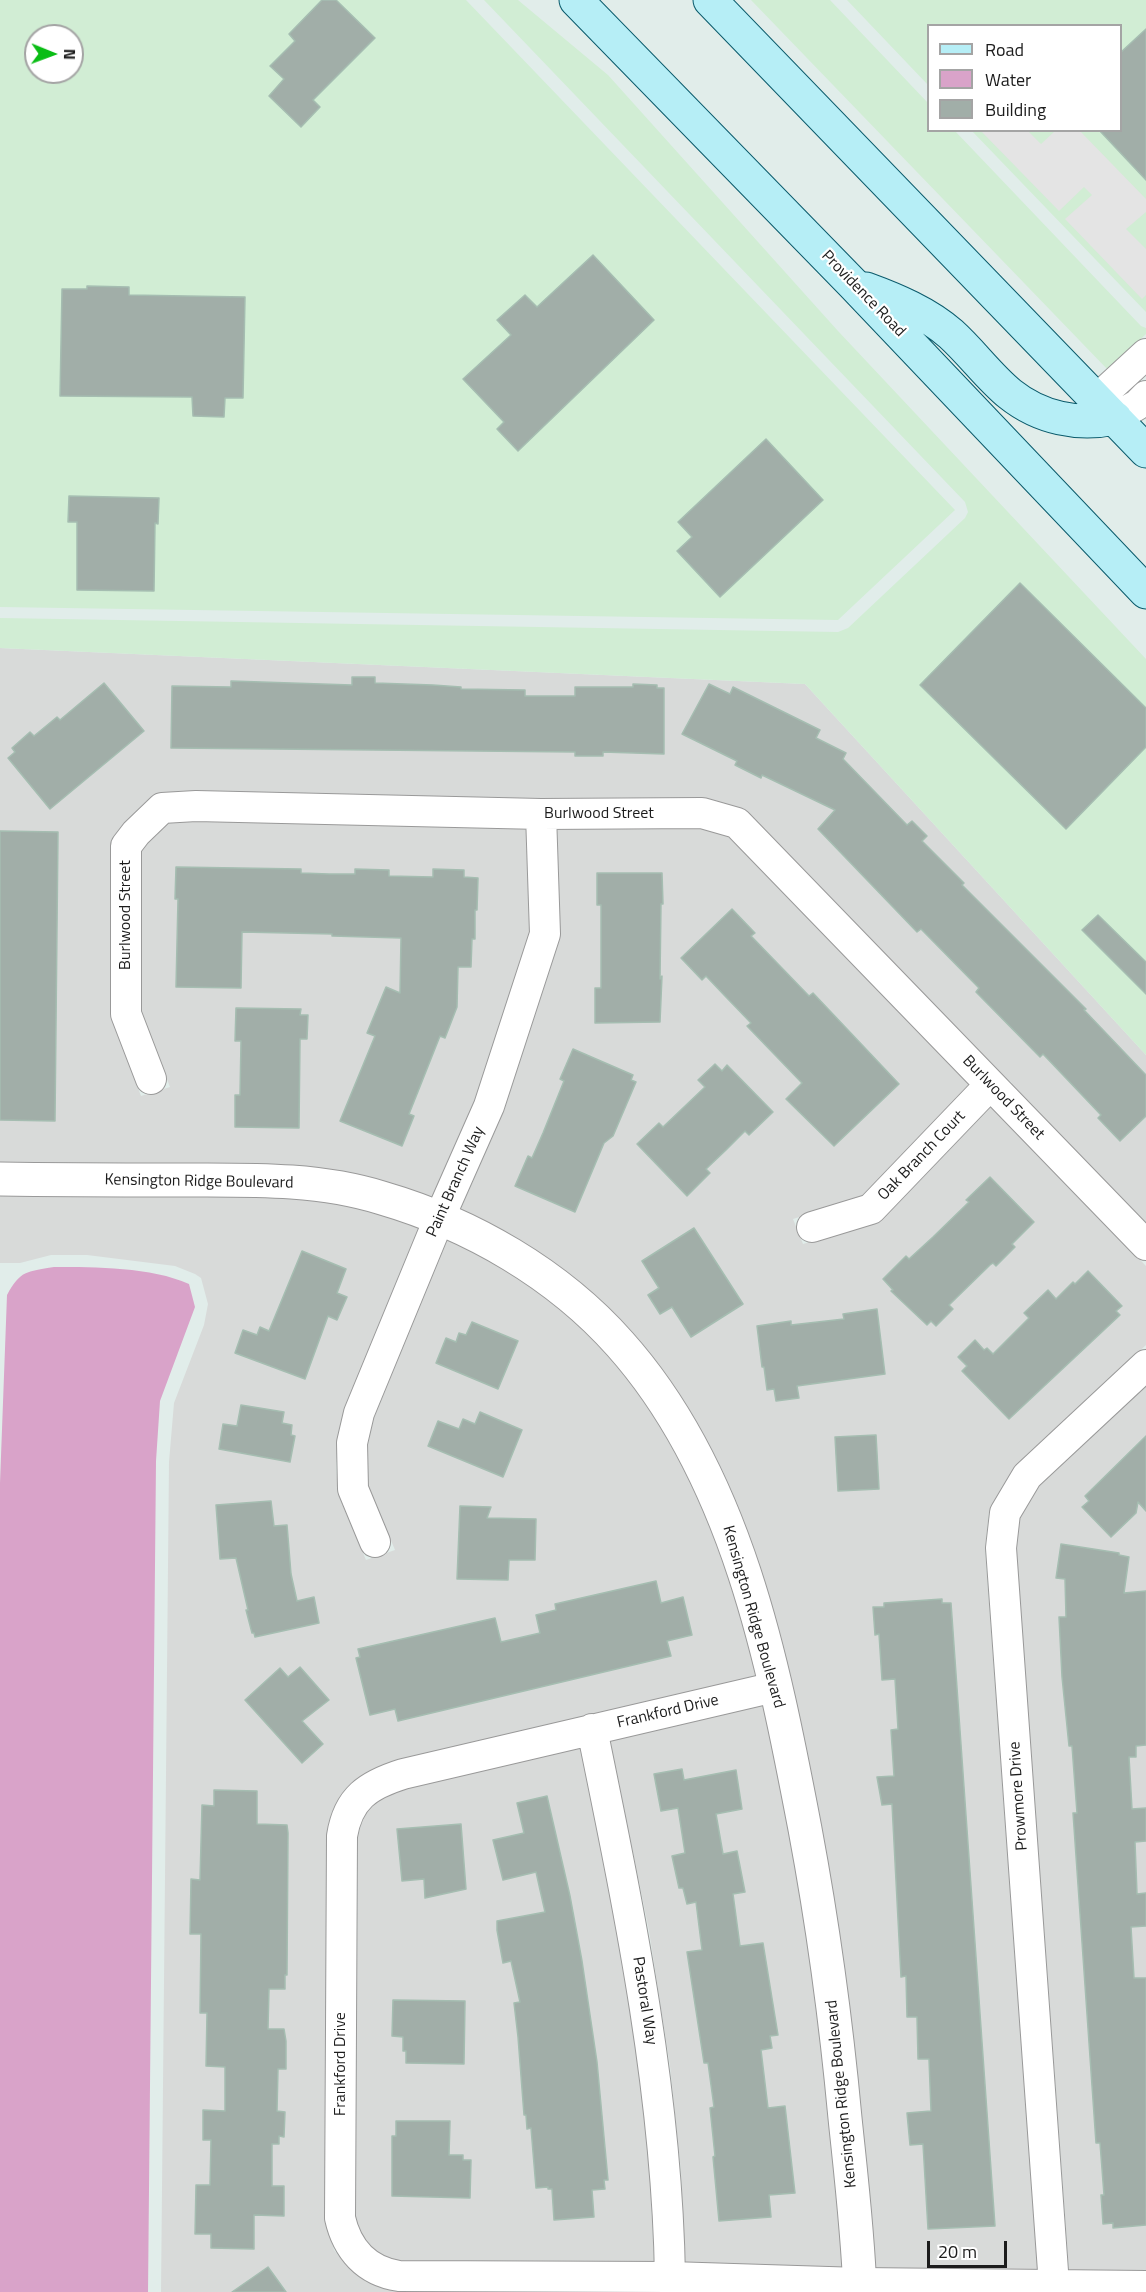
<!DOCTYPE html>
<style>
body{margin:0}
#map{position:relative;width:1146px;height:2292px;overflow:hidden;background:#e1edea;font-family:"Titillium Web",sans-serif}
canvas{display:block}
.legend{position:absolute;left:927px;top:24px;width:195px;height:108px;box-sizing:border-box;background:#fff;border:2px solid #a4a4a4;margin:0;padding:8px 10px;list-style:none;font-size:18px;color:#1c1c1c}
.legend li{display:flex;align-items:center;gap:12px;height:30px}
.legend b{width:30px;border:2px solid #a4a4a4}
.north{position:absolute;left:24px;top:24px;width:60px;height:60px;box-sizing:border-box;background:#fff;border:2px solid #a4a4a4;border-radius:50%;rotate:91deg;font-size:16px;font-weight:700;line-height:24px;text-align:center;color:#1c1c1c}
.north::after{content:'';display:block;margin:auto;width:21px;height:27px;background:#0abd15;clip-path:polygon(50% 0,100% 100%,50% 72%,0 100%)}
.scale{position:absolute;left:927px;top:2241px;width:80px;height:27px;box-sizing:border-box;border:3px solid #1c1c1c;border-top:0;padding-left:8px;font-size:18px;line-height:21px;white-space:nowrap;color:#1c1c1c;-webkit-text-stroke:4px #fff;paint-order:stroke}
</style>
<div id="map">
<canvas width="1146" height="2292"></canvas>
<ul class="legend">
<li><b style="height:8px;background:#b6eef6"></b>Road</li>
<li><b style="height:16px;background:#d9a3c9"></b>Water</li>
<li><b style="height:16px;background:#a1aea8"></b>Building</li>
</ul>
<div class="north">N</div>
<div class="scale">20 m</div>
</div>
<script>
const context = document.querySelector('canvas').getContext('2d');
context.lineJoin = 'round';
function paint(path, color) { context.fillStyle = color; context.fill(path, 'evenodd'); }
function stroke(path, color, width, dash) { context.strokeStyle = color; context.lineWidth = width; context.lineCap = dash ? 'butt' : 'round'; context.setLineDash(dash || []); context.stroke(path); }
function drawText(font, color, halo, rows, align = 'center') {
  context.font = font + ' "Titillium Web",sans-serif'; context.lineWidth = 4.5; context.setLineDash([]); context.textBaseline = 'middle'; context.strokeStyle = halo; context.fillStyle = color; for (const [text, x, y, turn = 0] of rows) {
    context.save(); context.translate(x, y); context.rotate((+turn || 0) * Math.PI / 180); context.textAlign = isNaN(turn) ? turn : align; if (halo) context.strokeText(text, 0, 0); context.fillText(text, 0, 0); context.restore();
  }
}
paint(new Path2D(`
 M0,648L805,684L1146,1055V1224L1011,1085L1012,1083L1002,1075L748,814L741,810L702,800H540L195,792L160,795L150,799L124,824L114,838L111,846L110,1014L141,1096L170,1087L141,1012V850L169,821L197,819L526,827L530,933L475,1102L431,1200L382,1183L311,1170L258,1166L0,1165Z
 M557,827H700L728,835L970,1085L862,1197L793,1219L803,1244L876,1222L991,1106L1146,1266V1345L1016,1466L989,1512L985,1549L1038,2271L874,2270L851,2021L829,1871L684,1405L459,1213L504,1110L560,938Z
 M0,1193H256L351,1204L420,1226L345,1408L338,1440L336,1466L338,1494L366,1560L395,1550L368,1486V1444L374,1417L447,1239L494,1261L569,1313L608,1353L657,1418L693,1483L708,1518L729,1578L757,1677L575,1718L367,1773L345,1789L332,1812L327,1836L325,2220L334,2250L342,2260L354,2272L369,2283L383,2287L720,2292H161L169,1462L174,1403L204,1325L208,1304L201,1278L195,1274L175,1266L87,1255H51L20,1263H0Z
 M1146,1385V2273L1069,2271L1016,1548L1019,1517L1040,1484Z
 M763,1704L780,1781L814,1973L836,2177L843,2269L685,2263L681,2172L670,2066L649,1931L610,1739Z
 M580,1746L619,1935L639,2069L650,2174L654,2263L400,2262L383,2258L366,2243L358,2227L355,2216L358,1837L362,1820L370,1806L382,1797L408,1788Z`), '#d8dad9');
paint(new Path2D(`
 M0,0H466L955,510L838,620L0,607ZM36,36H72V72H36Z
 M484,0H518L608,75L838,331L1146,659V1055L805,684L0,648V618L838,632L848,628L965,518L968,512L965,502Z
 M751,0H830L928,103V130L955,131L1141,326L1146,328V334L1108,370Z
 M847,0H1146V312L972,131L1120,130V26H928V85Z`), '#d1edd4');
paint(new Path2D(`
 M981,131H1028L1041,144L1055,131H1080L1146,199V212L1126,229L1146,249V295L1142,299L1065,219L1092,195L1084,187L1059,211Z`), '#e4e4e4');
paint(new Path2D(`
 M54,1267C96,1267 151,1267 189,1284L195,1307L160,1401L156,1461L148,2292H0V1483L7,1295C21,1270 26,1272 54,1267Z`), '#d9a3c9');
const building = new Path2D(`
 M322,0H336L375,38L313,100L320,107L301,127L269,96L284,79L270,66L295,41L289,34Z
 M1146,29V180L1099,130H1120V53Z
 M593,255L654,320L518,451L497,429L504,422L463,379L511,335L497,320L525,295L537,307Z
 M87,286L129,287V295L245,297L243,398H225L224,417L193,416L192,397L60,396L62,289H87Z
 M766,439L823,500L720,597L677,551L692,537L678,522Z
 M69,496L159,498L158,524L155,523L154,591L77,590V522H68Z
 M1020,583L1146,708V747L1066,829L920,685Z
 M352,677H375V683L433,685L461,687V689L525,690V696H575V687H633V684L657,685V688H664V754L603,752V756H575V752L171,748L172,686L231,687V681L352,685Z
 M104,683L144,731L50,809L8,758L15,752L12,748L30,732L34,736L57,717L60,720Z
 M709,684L730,694L733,687L820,730L816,738L846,753L843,759L907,825L912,821L927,836L922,841L964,883L962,885L1086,1009L1084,1010L1146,1075V1116L1120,1141L1098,1118L1101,1115L1043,1054L1040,1057L976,992L979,988L921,929L917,932L818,829L835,810L762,775L761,778L735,765L737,761L682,734Z
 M0,831L58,832L55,1121L0,1120Z
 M176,867L301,869V873L329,874H355V869L389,870V876L433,877V869L464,870V877L478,878L477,910H475V939H472L471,967H458L457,1007L445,1038L440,1036L419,1089L409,1114L414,1116L402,1146L340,1121L375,1036L367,1033L386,987L400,993L401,938L332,936V934L242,932L241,988L176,987L178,899H175Z
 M597,873H662L663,904H661L660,979L662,976L660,1022L595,1023V988H601V905H597Z
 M732,909L755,933L751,936L809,996L813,993L899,1084L834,1146L786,1099L802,1083L747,1026L751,1023L725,996L706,976L702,980L681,958Z
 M1098,915L1146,962V994L1082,930Z
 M236,1008L301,1009L300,1015H308L307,1039H300L299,1128L235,1127V1095H240L241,1041H235Z
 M573,1049L633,1075L631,1080L636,1082L613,1136L604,1143L575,1212L515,1186L528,1156L532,1158L543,1133L564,1081L560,1079Z
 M715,1064L722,1071L727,1065L773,1112L749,1135L745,1131L726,1150L706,1169L710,1173L687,1196L637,1144L659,1123L663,1127L705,1087L698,1080Z
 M990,1177L1034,1222L1012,1244L1015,1247L996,1266L993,1263L990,1265L949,1305L953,1309L936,1326L931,1321L927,1325L891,1291L893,1290L883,1279L906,1256L909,1259L933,1237L969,1202L966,1200Z
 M694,1228L743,1304L691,1337L672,1307L660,1314L648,1295L659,1288L642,1261Z
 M302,1251L346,1269L337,1293L347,1297L337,1320L328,1316L305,1379L235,1353L243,1330L257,1335L260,1327L269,1331Z
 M1088,1271L1122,1306L1116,1311L1120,1315L1009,1419L962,1371L967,1366L958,1357L975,1340L984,1350L987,1348L993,1354L1029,1318L1024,1313L1048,1290L1056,1299L1073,1282L1075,1284Z
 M877,1309L885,1374L797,1386L799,1398L776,1401L774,1389L767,1390L764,1367H762L757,1326L791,1321V1325L844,1319L843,1314Z
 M472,1322L518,1341L498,1389L436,1363L446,1338L456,1342L459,1333L466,1335Z
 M241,1405L284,1412L282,1423L292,1425L291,1435L295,1436L290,1462L219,1449L223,1424L237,1426Z
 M480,1412L522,1430L503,1477L428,1446L438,1421L459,1429L463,1419L475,1424Z
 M876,1435L879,1489L838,1491L835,1437Z
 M1146,1436V1511L1138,1502L1136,1513L1111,1537L1082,1507L1089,1501L1085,1496Z
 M271,1501L274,1526L287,1525L291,1574L297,1601L314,1597L319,1623L255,1637L254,1633H252L246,1610H248L236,1558L220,1559L216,1505Z
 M460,1506L491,1507L487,1518L536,1519L535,1560H509L508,1580L457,1579Z
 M1061,1544L1119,1553V1555L1129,1557L1124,1593L1146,1591V1745L1136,1746V1757H1129L1132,1809L1146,1808V1841L1135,1842L1137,1894L1146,1893V1926L1131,1927L1134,1978H1146V2225L1113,2228V2223L1103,2224L1101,2195H1104L1100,2143H1096L1073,1813H1077L1072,1746H1069L1062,1677L1059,1617H1066L1065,1579L1056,1578Z
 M656,1581L661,1603L683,1597L692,1635L667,1641L671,1656L398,1721L395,1709L370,1715L356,1658L360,1657L358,1649L495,1618L501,1642L540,1633L536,1615L556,1610L555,1604Z
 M942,1599V1603H951L995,2226L928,2229L923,2144L910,2145L907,2113L931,2111L929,2059H918L917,2017H907L906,1976L901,1977L892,1804L882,1805L877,1777L894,1776L891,1730L898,1729L895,1679L882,1680L879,1634L875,1635L873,1607H884V1603Z
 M300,1667L329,1700L302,1721L323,1744L302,1763L245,1700L280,1668L288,1677Z
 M682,1769L684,1780L736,1770L742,1809L716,1814L723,1854L737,1851L745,1892L733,1894L740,1946L763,1943L778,2035L770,2036L772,2048L761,2050L768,2108L785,2106L795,2193L769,2195L771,2217L719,2221L713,2157L715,2156L710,2108L714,2107L708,2063H704L687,1952L702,1950L696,1902L687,1904L683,1888H679L672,1856L685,1853L678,1808L661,1811L654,1774Z
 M214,1790L257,1791V1824L287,1825L288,1833L287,1975H285V1989H269L268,2029H284L286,2041V2069H278L277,2111L285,2112L284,2137L279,2136V2144H272V2186H284V2216L254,2215V2249L211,2248V2234H195L196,2185H210L211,2140H203V2110L225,2111V2067L206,2066L207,2013H200L201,1934H190L191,1879L200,1880L202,1805L214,1806Z
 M547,1796L570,1896L582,1961L597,2062L608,2180H604L605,2189L592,2190L594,2217L554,2220L552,2189H548V2187L536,2188L531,2128L527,2129L526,2115H524L518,2037L514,2003L520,2002L511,1961L503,1963L497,1930V1921L545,1912L536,1872L503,1880L493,1840L524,1833L517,1803Z
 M461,1824L466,1889L425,1898L424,1879L402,1881L397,1829Z
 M393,2000L465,2001L464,2064L406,2063V2051H403V2037L392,2036Z
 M396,2121H450L449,2155H463V2160H471L470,2198L392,2196V2136H396Z
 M268,2267L286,2292H232Z`);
paint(building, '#a1aea8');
stroke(building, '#a5bdb1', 1.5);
const minor = new Path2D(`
 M1096,400L1146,354
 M1115,418L1137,405L1146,396
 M151,1079L126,1014V846L136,833L162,808L196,806L541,814L702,813L737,823L1146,1245
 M812,1227L871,1209L990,1085
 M375,1542L353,1489L352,1443L359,1413L439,1219L489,1106L545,934L541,814
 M775,1687L403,1774C368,1785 348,1798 342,1836L340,2218C347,2249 366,2271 399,2276L670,2277L860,2283L1146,2286
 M592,1729C629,1910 667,2091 670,2277
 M1054,2285L1001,1548L1005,1513L1027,1476L1146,1365`);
const tertiary = new Path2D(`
 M0,1179C61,1180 122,1180 183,1180C249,1180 318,1178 382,1198C471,1224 558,1274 620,1344C737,1475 773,1662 805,1829C823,1925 836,2021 845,2118C851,2176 858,2234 860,2292`);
const secondary = new Path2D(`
 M576,0L853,284L1146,592
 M710,0L1146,451
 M866,289C896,300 927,313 951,334C972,353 989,377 1010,394C1040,418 1078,426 1115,418`);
stroke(minor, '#999', 32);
stroke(tertiary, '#999', 35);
stroke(secondary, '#0a5a6b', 35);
stroke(minor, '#fff', 30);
stroke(tertiary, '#fff', 33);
stroke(secondary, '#b6eef6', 33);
drawText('16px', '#1c1c1c', '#fff', [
 ["Providence Road",863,294,46],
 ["Burlwood Street",599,814],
 ["Burlwood Street",126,915,-90],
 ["Burlwood Street",1003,1098,46],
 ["Oak Branch Court",922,1156,-46],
 ["Kensington Ridge Boulevard",199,1182,1],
 ["Paint Branch Way",456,1182,-66],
 ["Kensington Ridge Boulevard",753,1617,74],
 ["Frankford Drive",668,1712,-13],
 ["Prowmore Drive",1019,1796,-94],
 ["Pastoral Way",644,2001,81],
 ["Frankford Drive",341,2064,-90],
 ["Kensington Ridge Boulevard",842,2094,-96]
]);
</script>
